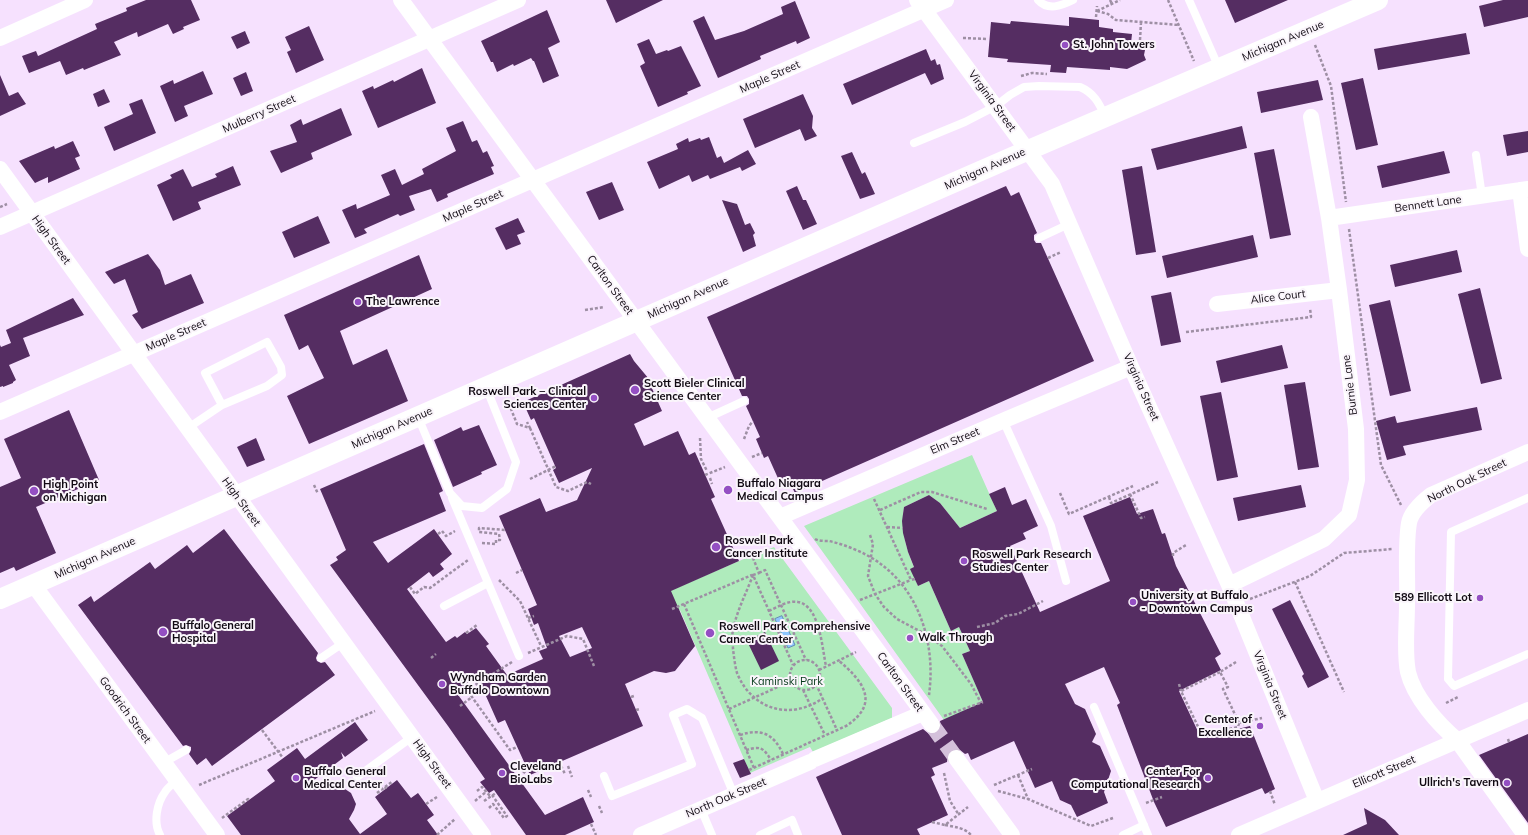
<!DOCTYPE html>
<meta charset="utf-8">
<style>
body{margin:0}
canvas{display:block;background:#f6e1fe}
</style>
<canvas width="1528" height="835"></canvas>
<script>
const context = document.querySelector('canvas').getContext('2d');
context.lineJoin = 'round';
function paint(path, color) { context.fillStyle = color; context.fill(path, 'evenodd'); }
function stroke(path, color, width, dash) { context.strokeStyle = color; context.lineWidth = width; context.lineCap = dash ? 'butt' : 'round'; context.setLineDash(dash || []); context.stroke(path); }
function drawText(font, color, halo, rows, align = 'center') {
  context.font = font + ' Mulish,sans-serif'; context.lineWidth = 4; context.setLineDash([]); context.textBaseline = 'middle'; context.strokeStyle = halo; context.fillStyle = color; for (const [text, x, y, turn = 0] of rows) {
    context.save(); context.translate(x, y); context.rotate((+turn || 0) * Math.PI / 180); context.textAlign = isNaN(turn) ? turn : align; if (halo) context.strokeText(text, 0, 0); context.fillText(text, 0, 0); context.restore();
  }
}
paint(new Path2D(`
 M972,455L997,511L960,528L940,503L929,495L904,507C901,529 905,547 914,567L911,569L918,586L929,581L951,631L959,627L970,651L962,654L983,702L944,720L804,526Z
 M774,547L892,708V718L813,752L810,747L750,773L680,610L674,612L665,593L739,561Z`), '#afebbc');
const water = new Path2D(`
 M782,616L795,645L788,648L775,619Z`);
paint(water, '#8dc5fd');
stroke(water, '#688db6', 1);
paint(new Path2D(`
 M146,0H191L200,20L183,27L184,29L173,34L168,24L138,37L137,32L114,42L121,55L84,70L83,68L66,75L60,61L29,73L22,56L36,51L38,56L97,29L95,24L127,11L126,8Z
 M606,0H663L616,23Z
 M1225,0H1288L1235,23Z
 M1503,0H1528V17L1484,27L1479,6Z
 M795,1L810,38L797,44L796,41L760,56L761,59L718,78L693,21L704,16L715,40L744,31L783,14L781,7Z
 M547,10L560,42L548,48L559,76L543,83L534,61H533L531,58L514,66L513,64L497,72L493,62H491L481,41Z
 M1069,17L1099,20V27L1113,29V32L1132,34L1131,43L1138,41L1142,49L1145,50L1144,55L1146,60L1127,69L1110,67V70L1067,67L1066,73L1050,72L1051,65L1007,62L1008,59L988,57L991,22L1010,24L1011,21L1069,26Z
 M309,26L324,60L296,73L287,52L291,50L285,37Z
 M245,31L250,43L237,49L231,37Z
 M1466,33L1470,54L1378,70L1374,49Z
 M649,39L656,54L667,50L668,51L681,46L701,86L687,92L688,94L658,107L640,66L645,63L637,44Z
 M926,49L931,61L935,59L937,65L940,64L944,79L931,85L925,73L852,105L843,84Z
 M422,68L436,103L378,128L362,91L373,86L374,89L393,80L394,82Z
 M203,71L213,94L184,106L188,116L175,122L160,86L173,80L174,84Z
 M246,72L253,91L241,96L233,78Z
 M0,75L9,96L18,92L26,104L0,116Z
 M1363,78L1378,145L1356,150L1341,83Z
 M1318,80L1323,100L1261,113L1257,92Z
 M104,89L110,102L98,107L93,94Z
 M803,94L813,116L812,128L817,136L805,141L800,129L755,148L743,119Z
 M142,99L156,133L114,151L104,127L133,114L129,104Z
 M341,108L352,135L311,153L313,159L281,173L270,151L297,142L290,125L301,119L303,125Z
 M463,121L472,142L477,140L483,153L487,151L494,166L491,167L494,174L447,194L448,197L437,202L431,189L409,196L415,210L400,216L398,214L364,229L367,233L355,238L342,210L356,204L357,209L390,195L381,175L395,169L402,185L424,174L422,169L456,151L446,128Z
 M1242,126L1247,148L1157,170L1151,149Z
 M1528,131V152L1507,156L1503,135Z
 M709,137L717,158L721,156L724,163L748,150L756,164L742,171L740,167L710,179L708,175L692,182L689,175L659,189L647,162L678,149L676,144L688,138L689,142L700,138L701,140Z
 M73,141L80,156L75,158L80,169L48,183V177L35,183L19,161L54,146L55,149Z
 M1274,149L1291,235L1270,239L1254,153Z
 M1444,151L1450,173L1382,188L1377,166Z
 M852,152L862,174L865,172L875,194L860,199L841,156Z
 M233,166L241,185L198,202L201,209L173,221L157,185L172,178L170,175L183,169L192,187L217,177L215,174Z
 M1142,166L1156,252L1136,255L1122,170Z
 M612,182L624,210L599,220L586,192Z
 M797,186L803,200H806L817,224L803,230L786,191Z
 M1006,186L1011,196L1019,192L1037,233L1034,235V240L1036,243H1041L1094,361L795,493L789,481L781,485L768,456L764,458L756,439L760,437L746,406L749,404V399L747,396H742L707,317Z
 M722,200L737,204L745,225L750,223L755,233L753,235L756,246L743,252Z
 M318,216L330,243L294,258L282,232Z
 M518,218L525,232L517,235L521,244L506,250L495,228Z
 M1253,235L1258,257L1167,278L1162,256Z
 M1457,250L1462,272L1395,287L1390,265Z
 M148,254L160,270L165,285L191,274L204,303L142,329L132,315L138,312L125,279L114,284L105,272Z
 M419,255L432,289L340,331L353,365L387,349L408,401L309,444L287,396L324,378L308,345L299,350L284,315Z
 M1480,288L1502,379L1481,384L1458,294Z
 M1171,292L1181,342L1161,346L1151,296Z
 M73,298L84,315L23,338L30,356L9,365L16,380L13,382V383L3,387V386L0,387V345L1,347L11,343L6,330Z
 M1390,300L1411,391L1390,396L1369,305Z
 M1282,345L1288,368L1221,383L1216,361Z
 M630,354L634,361L654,385L651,386L662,411L634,424L644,446L678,431L689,455L695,452L715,497L711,499L739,561L671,591L695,646L675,671L666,673L654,671L625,684L643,726L530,775L505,720L498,723L477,676L456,692L545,815L583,797L594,822L565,835H526L494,790L489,793L480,782L485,779L448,726L330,565L338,560L336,557L346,550L320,489L424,444L443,491L439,493L446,511L373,542L388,563L434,529L452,554L440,564L444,569L433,577L429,572L407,589L446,642L455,636L457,638L465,632L467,634L476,628L489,644L486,646L507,675L543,659L539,651L547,648L538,623L534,625L528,609L537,605L499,516L540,498L546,512L577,500L592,468L559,483L553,470L556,468L534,418L531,420L523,402ZM582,627L592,648L570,657L559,636Z
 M1305,382L1319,467L1298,470L1284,385Z
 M1221,392L1238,477L1217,481L1200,396Z
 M1477,407L1482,430L1403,446L1406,455L1387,460L1376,421L1395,416L1397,423Z
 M69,410L99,480L36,507L56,553L16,571L14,567L0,573V487L21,478L4,439Z
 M479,425L497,465L481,472L482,474L453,487L434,440L461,427L463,431Z
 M256,438L265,460L247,467L237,447Z
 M1301,485L1306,507L1238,521L1233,498Z
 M1005,487L1012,505L1026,499L1038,526L1023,533L1026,539L1010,546L1040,612L1110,581L1083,516L1130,497L1137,514L1153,509L1162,534L1165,533L1176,566L1221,654L1215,658L1221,670L1179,691L1201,738L1250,726L1275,789L1265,794L1262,788L1166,827L1154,802L1117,705L1120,703L1104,667L1065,684L1075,704L1085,709L1096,734L1092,742L1100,746L1111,771L1104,792L1108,803L1077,817L1071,805L1060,800L1052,781L1035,788L1014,741L971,760L968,753L965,754L960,750L955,749L948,754L947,762L932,768L935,775L931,777L948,815L917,829L920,835H842L816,777L923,729L929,734H933L937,733L941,728L940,721L983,702L962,654L970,651L959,627L951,631L929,581L918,586L910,569L914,567L908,552L903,533L902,521L904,507L929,495L940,503L960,528L997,511L989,494Z
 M224,529L318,653L316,658L317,661L321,663L325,662L335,675L212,766L206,758L197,765L189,754L191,750V747L186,745L183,746L78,605L91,596L94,602L150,562L155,569L187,545L193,553Z
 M1290,600L1329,677L1308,688L1302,676L1304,674L1272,609Z
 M765,632L779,661L761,670L747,641Z
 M355,722L368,740L345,757L341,752L343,758L305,787L340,788L345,789L351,793L356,804L354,810L349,819L360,834L387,814L375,797L397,780L411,798L418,793L434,815L427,820L438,835H241L227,816L275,781L267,770L297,748L305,759Z
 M1528,734V823L1479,755Z
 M744,759L751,774L740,778L733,763Z
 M1364,808L1385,820L1399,835H1343L1367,824Z`), '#552d62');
stroke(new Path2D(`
 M932,725L956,758`), '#d4c1db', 16, [16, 8]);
stroke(new Path2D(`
 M1110,0L1112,4
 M1168,0L1194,61
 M1097,11L1108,14L1116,20L1179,25
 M1097,11L1120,0
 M1096,17L1097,6
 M963,38L988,39
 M1140,40L1141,22
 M1315,45L1331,86L1346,202
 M1021,76L1032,73L1047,74
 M0,207L7,204
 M1349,229L1381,465L1401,505
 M1048,258L1061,252
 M585,310L604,307
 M1186,332L1311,317L1310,308
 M507,399L517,424L530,428L527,422
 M530,428L556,487L568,491L587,482L591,484
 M700,438L701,459L707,471
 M744,439L749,426L753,421
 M752,457L762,453
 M705,475L725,467
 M710,478L712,484
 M530,479L556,466
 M314,485L318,494
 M1060,493L1069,514L1133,486
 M1130,494L1141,518L1145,517
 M1109,497L1111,503L1158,482
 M874,499L911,580L915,579
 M880,510L921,492H932L987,509
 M887,527L903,528
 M438,534L442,531L446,536L455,531
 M870,535L873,544L868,576L875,594L884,607L897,619L927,635L942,646L971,684L981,703
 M815,539C818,541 824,541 829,541C838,543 847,546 856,550C914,574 937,636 929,695
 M482,543L496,544V540H500L499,534L479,532V528L505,530
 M751,553L759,573L753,575L793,665
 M1173,556V553L1186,545
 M516,573L522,570
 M759,573L765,570L806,660
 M753,575C746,594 734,616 732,637C732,641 733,645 733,649C734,657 735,666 737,673C752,710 791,721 823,698
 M499,580L520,601L541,646
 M1295,582L1344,692
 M410,587L415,594L424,587L430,588L468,560
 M1250,599L1310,576L1344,553L1393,549
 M860,600L911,580
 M684,604L754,768
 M672,609L752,575
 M769,611C777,607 789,600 798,602C820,606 822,648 826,666
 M528,618L534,616
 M977,627L995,623L1005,616L1018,614L1043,601
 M466,633L477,625
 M528,653L567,636L583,639L594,666
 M431,658L436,654
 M790 675a15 15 0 1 1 30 0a15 15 0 1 1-30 0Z
 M512,662L467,690L510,750L517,747
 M1236,662L1220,672L1228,687L1223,689L1239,723L1262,718
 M819,670L856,652
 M1220,672L1181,691L1202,735L1238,727L1239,723
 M816,684L837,730
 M1179,684L1181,691
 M803,690L825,735
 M631,697L634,696
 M1446,703L1458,697
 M460,706L472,697
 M729,709L791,681
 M636,710L640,709
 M944,716L983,702
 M1244,722L1245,727
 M262,730L283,758
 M740,735C761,728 774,734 783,754
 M1508,739L1509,742
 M746,750C760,746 763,747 771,760
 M561,766L565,774
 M568,766L572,777
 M749,770L846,726C881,703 863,681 838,660
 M523,771L528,776
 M944,773L950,801L959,815
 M1018,775L1028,799
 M199,785L375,711
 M994,785L1032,769
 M385,787L393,781
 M588,790L591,797
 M477,791L482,787L490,796
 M998,791L1028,799L1091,826L1113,818
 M1270,791L1275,805
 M377,793L385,787L386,789
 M475,801L487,791
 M484,801L496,793
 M1146,803L1162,797
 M426,804L437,797
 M599,806L602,813
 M489,808L493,804L504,818L507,816L492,795
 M222,818L248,799L249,800
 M932,822L945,825L968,807
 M591,824L596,835
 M945,825C955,827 965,828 971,835
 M437,835L455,819`), '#9e8fa4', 2.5, [3, 2]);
stroke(new Path2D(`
 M1038,0C1048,11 1061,6 1073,0
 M1189,0L1219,68
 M914,143L965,122L996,106L1010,95L1024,87L1039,86L1080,87C1094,93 1099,103 1105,116
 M1476,155L1482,196
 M1039,238L1069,224
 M418,417L450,493L462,506L482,508L507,489L516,462L486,387
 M707,418L744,401
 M1003,420L1051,526L1066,581
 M188,428L222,405L267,386L282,375L281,367L267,342L205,373L222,405
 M452,498L519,656
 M1528,498L1451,532L1448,679L1454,686L1528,654
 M444,606L488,583
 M321,658L343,643
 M1094,707L1148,835
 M163,763L186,750
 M604,776L612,796L692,764L673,715L687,709L702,718L734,795
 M357,777L412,737
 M701,809L712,835
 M160,835C153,822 157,803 165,792C168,787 173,784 177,780
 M760,835L792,820L798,835
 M1123,835L1144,825`), '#fff', 8);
stroke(new Path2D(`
 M401,0L932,725
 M917,0L1052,184L1131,367L1229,585L1317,801
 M0,38L85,0
 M0,169L483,835
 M1520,190L1528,249
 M1329,218L1528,189
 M0,227L518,0
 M1217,304L1339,290
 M0,412L946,0
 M780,517L1007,419L1131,367
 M33,584L217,835
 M1229,585L1324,539L1349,515L1357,480L1356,429L1339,290L1329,218L1311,117
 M956,758L1012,835
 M815,759L923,713
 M641,835L810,762
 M1239,835L1528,710
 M1525,835L1457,740C1438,724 1414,697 1408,672C1404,652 1407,626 1407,605C1408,581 1405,546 1409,523C1411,512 1422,502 1431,495L1528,452`), '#fff', 16);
stroke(new Path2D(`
 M0,599L1017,155L1378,0`), '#fff', 20);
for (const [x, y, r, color] of [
 [1065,45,4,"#944fc3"],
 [358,302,4,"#944fc3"],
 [635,390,5,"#944fc3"],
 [594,398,4,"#944fc3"],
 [728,490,5,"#944fc3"],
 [34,491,5,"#944fc3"],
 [716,547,5,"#944fc3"],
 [964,561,4,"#944fc3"],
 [1480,598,4,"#944fc3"],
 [1133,602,4,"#944fc3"],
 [163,632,5,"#944fc3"],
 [710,633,5,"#944fc3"],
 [910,638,4,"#944fc3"],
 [442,684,4,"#944fc3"],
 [1260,726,4,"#944fc3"],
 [502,773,4,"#944fc3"],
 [296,778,4,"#944fc3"],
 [1208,778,4,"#944fc3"],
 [1507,783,4,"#944fc3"]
]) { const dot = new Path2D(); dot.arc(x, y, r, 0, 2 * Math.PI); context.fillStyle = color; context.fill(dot); stroke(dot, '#faf5fb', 1.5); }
drawText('11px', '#100912', '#faf5fb', [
 ["Michigan Avenue",1283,41,-23],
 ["Maple Street",770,77,-24],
 ["Virginia Street",992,101,54],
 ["Mulberry Street",259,114,-24],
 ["Michigan Avenue",985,169,-24],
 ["Bennett Lane",1428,204,-8],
 ["Maple Street",473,206,-24],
 ["High Street",51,240,54],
 ["Carlton Street",610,285,54],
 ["Alice Court",1278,297,-7],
 ["Michigan Avenue",688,298,-24],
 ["Maple Street",176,335,-24],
 ["Burnie Lane",1350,385,-97],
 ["Virginia Street",1141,387,66],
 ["Michigan Avenue",392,428,-24],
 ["Elm Street",955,441,-23],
 ["North Oak Street",1467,481,-26],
 ["High Street",241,502,54],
 ["Michigan Avenue",95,558,-24],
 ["Carlton Street",900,682,54],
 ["Virginia Street",1270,685,68],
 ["Goodrich Street",125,710,54],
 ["High Street",432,764,54],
 ["Ellicott Street",1384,772,-23],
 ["North Oak Street",726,798,-23]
]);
drawText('bold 11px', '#100912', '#faf5fb', [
 ["St. John Towers",1073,45],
 ["The Lawrence",366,302],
 ["Scott Bieler Clinical",644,384],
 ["Science Center",644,397],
 ["Roswell Park – Clinical",586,392,"right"],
 ["Sciences Center",586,405,"right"],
 ["Buffalo Niagara",737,484],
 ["Medical Campus",737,497],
 ["High Point",43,485],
 ["on Michigan",43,498],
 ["Roswell Park",725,541],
 ["Cancer Institute",725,554],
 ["Roswell Park Research",972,555],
 ["Studies Center",972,568],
 ["University at Buffalo",1141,596],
 ["- Downtown Campus",1141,609],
 ["589 Ellicott Lot",1472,598,"right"],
 ["Buffalo General",172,626],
 ["Hospital",172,639],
 ["Roswell Park Comprehensive",719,627],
 ["Cancer Center",719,640],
 ["Walk Through",918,638],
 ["Wyndham Garden",450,678],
 ["Buffalo Downtown",450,691],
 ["Center of",1252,720,"right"],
 ["Excellence",1252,733,"right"],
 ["Cleveland",510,767],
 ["BioLabs",510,780],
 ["Buffalo General",304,772],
 ["Medical Center",304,785],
 ["Center For",1200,772,"right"],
 ["Computational Research",1200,785,"right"],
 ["Ullrich's Tavern",1499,783,"right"]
], 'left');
drawText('11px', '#043818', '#faf5fb', [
 ["Kaminski Park",787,682]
]);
</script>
